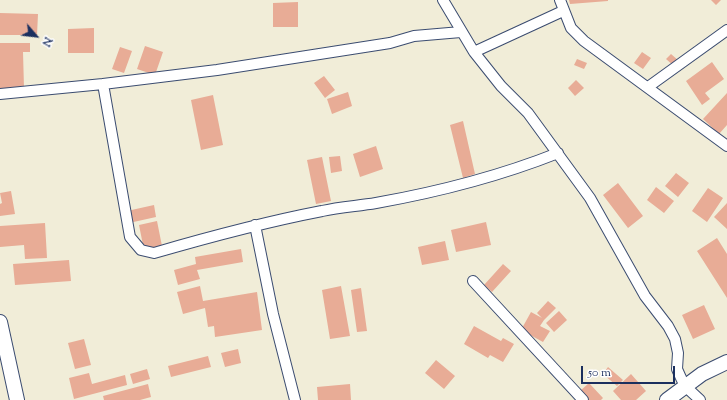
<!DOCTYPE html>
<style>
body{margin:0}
#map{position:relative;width:727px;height:400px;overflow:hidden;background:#f1edd8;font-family:"Sorts Mill Goudy",serif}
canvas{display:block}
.north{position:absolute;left:16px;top:16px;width:40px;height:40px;-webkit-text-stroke:3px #fff;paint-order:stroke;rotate:118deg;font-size:11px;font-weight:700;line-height:16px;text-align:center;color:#1b2f5e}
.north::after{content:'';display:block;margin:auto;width:14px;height:18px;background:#1b2f5e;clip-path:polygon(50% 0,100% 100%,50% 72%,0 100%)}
.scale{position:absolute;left:581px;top:366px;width:94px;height:18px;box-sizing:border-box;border:2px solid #1b2f5e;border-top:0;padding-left:5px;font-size:12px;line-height:14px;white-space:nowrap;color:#1b2f5e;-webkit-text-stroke:3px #fff;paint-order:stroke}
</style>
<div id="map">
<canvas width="727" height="400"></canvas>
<div class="north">N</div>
<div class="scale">50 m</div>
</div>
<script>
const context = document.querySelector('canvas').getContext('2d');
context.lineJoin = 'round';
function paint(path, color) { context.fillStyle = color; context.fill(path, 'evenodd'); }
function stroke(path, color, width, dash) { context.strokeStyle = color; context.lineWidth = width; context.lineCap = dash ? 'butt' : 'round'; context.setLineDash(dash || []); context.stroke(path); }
paint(new Path2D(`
 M569,0H608V1L570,4Z
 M711,0H721L716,5Z
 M298,2V27H273V3Z
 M0,13L38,14L37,35H0Z
 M94,28V53H68V29Z
 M0,43H30V52H23L24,88H0Z
 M145,46L163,52L155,75L137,69Z
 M120,47L132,51L124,73L112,69Z
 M642,52L651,58L643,69L634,63Z
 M671,54L679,61L674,66L666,59Z
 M577,59L587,63L584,69L574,65Z
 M712,62L724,79L705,93L710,99L702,105L686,81Z
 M324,76L335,90L325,98L314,83Z
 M576,80L584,88L575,96L568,88Z
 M348,92L352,106L332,114L327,99Z
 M727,93V125L719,134L703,119Z
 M213,95L223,145L201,150L191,100Z
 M463,121L475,174L463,178L450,125Z
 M376,146L383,169L360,177L353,154Z
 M340,156L342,171L331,173L329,157Z
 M322,157L331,201L316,204L307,160Z
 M676,173L689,183L678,197L665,186Z
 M618,183L643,216L628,228L603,195Z
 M656,187L674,201L664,213L647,200Z
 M708,188L723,198L707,222L692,211Z
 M11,191L15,214L0,216V204L2,203L0,193Z
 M727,203V229L714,217Z
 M154,205L156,217L129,223L127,211Z
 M157,221L162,246L144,250L139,225Z
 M486,222L491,245L456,252L451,230Z
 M45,223L47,258L25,259L24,245L0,247V226Z
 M717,238L727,254V298L697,251Z
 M445,241L449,260L422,265L418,247Z
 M241,249L243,262L197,270L200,279L178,285L174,270L196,264L195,257Z
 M69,260L71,281L15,285L13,264Z
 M503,264L511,271L492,292L484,285Z
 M200,286L203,301L257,292L262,330L215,337L214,326L208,327L205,308L183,314L177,292Z
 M341,286L350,336L330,339L322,290Z
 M361,288L367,331L357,332L351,290Z
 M548,301L556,308L544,320L540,326L550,331L543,342L521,330L531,312L542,318L537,313Z
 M704,305L715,329L693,339L682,315Z
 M559,311L567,320L554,332L546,323Z
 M474,326L501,341L503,338L514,344L503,362L490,355L488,358L464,344Z
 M84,339L91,365L75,369L68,343Z
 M238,349L241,363L225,367L221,353Z
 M208,356L211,367L171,377L168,366Z
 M436,360L455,376L444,389L425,373Z
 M608,367L623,380L617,386L603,374Z
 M147,369L150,379L133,384L130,374Z
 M89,373L92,384L125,375L127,385L74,399L69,378Z
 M631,374L646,391L636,400H621L613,391Z
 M589,383L603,398L601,400H588L580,391Z
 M148,384L151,397L140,400H104L103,396Z
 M350,384L351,400H318L317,387Z`), '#e8ac96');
const street = new Path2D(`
 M443,0L474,52L501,86L528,113L590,198L645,296L668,326L675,339L678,353L677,369L681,378L685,386L700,400
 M560,0L571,28L584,41L727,146
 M474,52L563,11
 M103,84L217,70L390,43L414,36L461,32
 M648,87L727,30
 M0,94L103,84L130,237L141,250L154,253C209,237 265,222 322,211C340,207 358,206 376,203C438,192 500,176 558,153
 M255,225L273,314L295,400
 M473,281L583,400`);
const secondary = new Path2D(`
 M0,322L17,400
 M667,400L702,374L727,362`);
stroke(street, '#3b4c70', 12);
stroke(secondary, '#3b4c70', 16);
stroke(street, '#fff', 10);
stroke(secondary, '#fff', 14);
</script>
